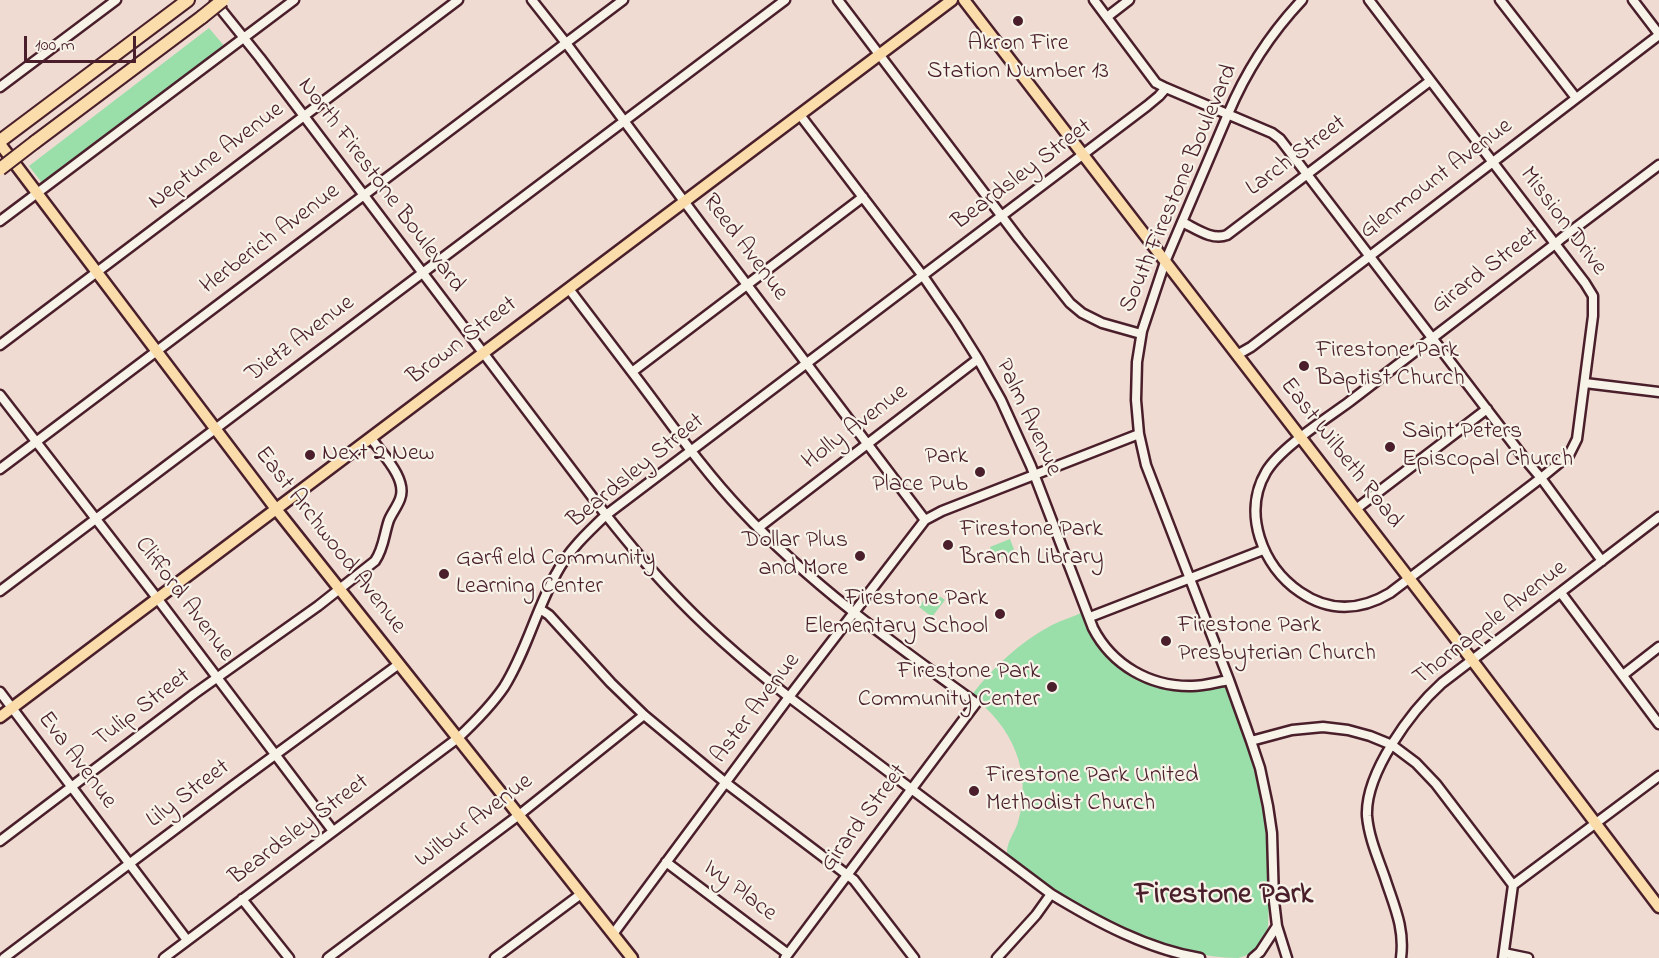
<!DOCTYPE html>
<style>
body{margin:0}
#map{position:relative;width:1659px;height:958px;overflow:hidden;background:#efdbd2;font-family:"Indie Flower",sans-serif}
canvas{display:block}
.scale{position:absolute;left:24px;top:36px;width:112px;height:27px;box-sizing:border-box;border:3px solid #4a1f2b;border-top:0;padding-left:8px;font-size:18px;line-height:21px;white-space:nowrap;color:#4a1f2b;-webkit-text-stroke:4px #f7f3e8;paint-order:stroke}
</style>
<div id="map">
<canvas width="1659" height="958"></canvas>
<div class="scale">100 m</div>
</div>
<script>
const context = document.querySelector('canvas').getContext('2d');
context.lineJoin = 'round';
function paint(path, color) { context.fillStyle = color; context.fill(path, 'evenodd'); }
function stroke(path, color, width, dash) { context.strokeStyle = color; context.lineWidth = width; context.lineCap = dash ? 'butt' : 'round'; context.setLineDash(dash || []); context.stroke(path); }
function drawText(font, color, halo, rows, align = 'center') {
  context.font = font + ' "Indie Flower",sans-serif'; context.lineWidth = 4.5; context.setLineDash([]); context.textBaseline = 'middle'; context.strokeStyle = halo; context.fillStyle = color; for (const [text, x, y, turn = 0] of rows) {
    context.save(); context.translate(x, y); context.rotate((+turn || 0) * Math.PI / 180); context.textAlign = isNaN(turn) ? turn : align; if (halo) context.strokeText(text, 0, 0); context.fillText(text, 0, 0); context.restore();
  }
}
paint(new Path2D(`
 M209,28L226,48L42,183L29,166Z
 M1010,539L1015,552L994,560L990,547Z
 M931,590L945,600L932,617L919,607Z
 M1083,612C1086,620 1089,630 1094,638C1111,665 1142,687 1174,691C1184,692 1197,692 1207,690C1211,689 1216,687 1221,687C1225,687 1225,688 1228,692C1260,774 1273,838 1268,926C1264,940 1254,955 1238,958C1221,958 1201,955 1184,950C1117,932 1064,898 1008,857C1004,845 1015,833 1018,822C1033,772 1012,725 971,696C992,668 1020,642 1052,625C1062,620 1073,617 1083,612Z`), '#9adeaa');
const minor = new Path2D(`
 M532,0L566,43L701,224L925,520
 M838,0L1019,239L1070,303L1082,313L1102,323L1141,334
 M1094,0L1156,83L1166,88L1272,133L1280,139L1524,458L1541,478L1602,561
 M1369,0L1585,283L1593,296V316L1577,439L1569,455L1541,478L1390,593C1360,611 1329,612 1300,592C1262,566 1242,513 1266,472C1280,448 1326,419 1349,402C1418,349 1487,296 1555,244L1562,238L1659,165
 M1500,0L1576,98
 M1633,0L1659,34
 M215,2L260,58L606,515C626,540 647,566 669,589C706,629 747,664 789,697L1051,894C1097,922 1147,949 1200,958
 M1107,17L1129,0
 M0,87L116,0
 M800,115L923,276L956,324L978,359L1001,400L1031,466L1093,628C1112,665 1150,687 1192,686C1204,686 1217,682 1229,680
 M0,221L294,0
 M1182,222C1195,228 1212,241 1227,235L1430,81
 M569,289C590,317 611,344 632,372C668,419 701,468 742,511C811,585 894,644 976,703L785,958
 M0,345L458,0
 M1237,355L1251,347L1659,35
 M632,372L863,197
 M1585,383L1659,392
 M0,395L157,598L333,831
 M0,469L623,0
 M1356,509L1487,409
 M758,528L978,359
 M0,591L785,0
 M1561,593L1659,724
 M540,609L549,615L611,683L644,715L726,783L854,880L914,958
 M1090,617L1263,550
 M1623,675L1659,647
 M0,692L187,940
 M1251,741L1292,730L1323,727L1348,730L1370,736L1392,745L1416,763L1436,784L1513,885L1503,958
 M0,841L194,694L318,606L375,561C384,548 384,534 389,520C392,513 397,507 400,499C408,479 382,454 371,438
 M666,862L788,954
 M1513,885L1659,776
 M242,899L289,958
 M613,934L789,697L925,520L942,511L1139,434
 M1504,953L1528,958
 M4,958L234,785L399,664
 M164,958L458,738C475,722 491,706 504,687C526,652 536,610 556,574C568,551 587,533 606,515L1147,106L1159,96L1166,88
 M328,958L519,815L644,715
 M495,958L581,894
 M997,958L1036,915L1051,894
 M1253,958L1260,952L1277,926
 M1287,958L1277,926L1274,901L1272,833L1268,806L1260,768L1251,741L1229,680L1146,465L1139,434L1136,400L1137,362L1142,331L1165,262L1228,114C1246,71 1270,34 1302,0
 M1401,958C1405,928 1394,906 1385,878C1378,858 1369,838 1367,816C1365,773 1411,711 1442,683L1659,517`);
const major = new Path2D(`
 M964,0L1472,660L1659,907
 M0,144L276,509L632,958
 M0,717L952,0`);
const highway = new Path2D(`
 M0,141L188,0
 M35,142L202,17`);
stroke(minor, '#4a1f2b', 13);
stroke(major, '#4a1f2b', 15);
stroke(highway, '#4a1f2b', 16);
stroke(minor, '#f7f3e8', 8);
stroke(major, '#faddab', 10);
stroke(highway, '#faddab', 12);
const highwayBridge = new Path2D(`
 M202,17L223,0
 M0,169L35,142`);
stroke(highwayBridge, '#4a1f2b', 16, []);
stroke(highwayBridge, '#faddab', 12);
for (const [x, y, r, color] of [
 [1018,21,6,"#4a1f2b"],
 [1304,366,6,"#4a1f2b"],
 [1390,447,6,"#4a1f2b"],
 [310,455,6,"#4a1f2b"],
 [980,472,6,"#4a1f2b"],
 [948,545,6,"#4a1f2b"],
 [860,556,6,"#4a1f2b"],
 [444,574,6,"#4a1f2b"],
 [1000,614,6,"#4a1f2b"],
 [1166,641,6,"#4a1f2b"],
 [1052,687,6,"#4a1f2b"],
 [974,791,6,"#4a1f2b"]
]) { const dot = new Path2D(); dot.arc(x, y, r, 0, 2 * Math.PI); context.fillStyle = color; context.fill(dot); stroke(dot, '#f7f3e8', 2); }
drawText('24px', '#4a1f2b', '#f7f3e8', [
 ["Akron Fire",1018,45,"center"],
 ["Station Number 13",1018,73,"center"],
 ["Firestone Park",1316,352],
 ["Baptist Church",1316,380],
 ["Saint Peters",1402,433],
 ["Episcopal Church",1402,461],
 ["Next 2 New",322,455],
 ["Park",968,458,"right"],
 ["Place Pub",968,486,"right"],
 ["Firestone Park",960,531],
 ["Branch Library",960,559],
 ["Dollar Plus",848,542,"right"],
 ["and More",848,570,"right"],
 ["Garfield Community",456,560],
 ["Learning Center",456,588],
 ["Firestone Park",988,600,"right"],
 ["Elementary School",988,628,"right"],
 ["Firestone Park",1178,627],
 ["Presbyterian Church",1178,655],
 ["Firestone Park",1040,673,"right"],
 ["Community Center",1040,701,"right"],
 ["Firestone Park United",986,777],
 ["Methodist Church",986,805]
], 'left');
drawText('24px', '#4a1f2b', '#f7f3e8', [
 ["Neptune Avenue",217,157,-37],
 ["Larch Street",1297,157,-37],
 ["Beardsley Street",1023,176,-37],
 ["Glenmount Avenue",1437,180,-37],
 ["North Firestone Boulevard",380,186,53],
 ["South Firestone Boulevard",1180,189,-67],
 ["Mission Drive",1562,222,53],
 ["Herberich Avenue",271,240,-37],
 ["Reed Avenue",744,248,53],
 ["Girard Street",1486,272,-37],
 ["Dietz Avenue",301,340,-37],
 ["Brown Street",463,342,-37],
 ["Palm Avenue",1027,418,65],
 ["Holly Avenue",856,428,-37],
 ["East Wilbeth Road",1340,454,52],
 ["Beardsley Street",637,472,-39],
 ["East Archwood Avenue",329,541,52],
 ["Clifford Avenue",183,600,53],
 ["Thornapple Avenue",1491,624,-38],
 ["Tulip Street",143,709,-37],
 ["Aster Avenue",757,709,-53],
 ["Eva Avenue",76,761,53],
 ["Lily Street",189,795,-37],
 ["Girard Street",865,819,-53],
 ["Wilbur Avenue",475,822,-37],
 ["Beardsley Street",300,831,-37],
 ["Ivy Place",739,892,37]
]);
drawText('bold 30px', '#4a1f2b', '#f7f3e8', [
 ["Firestone Park",1224,897]
]);
</script>
